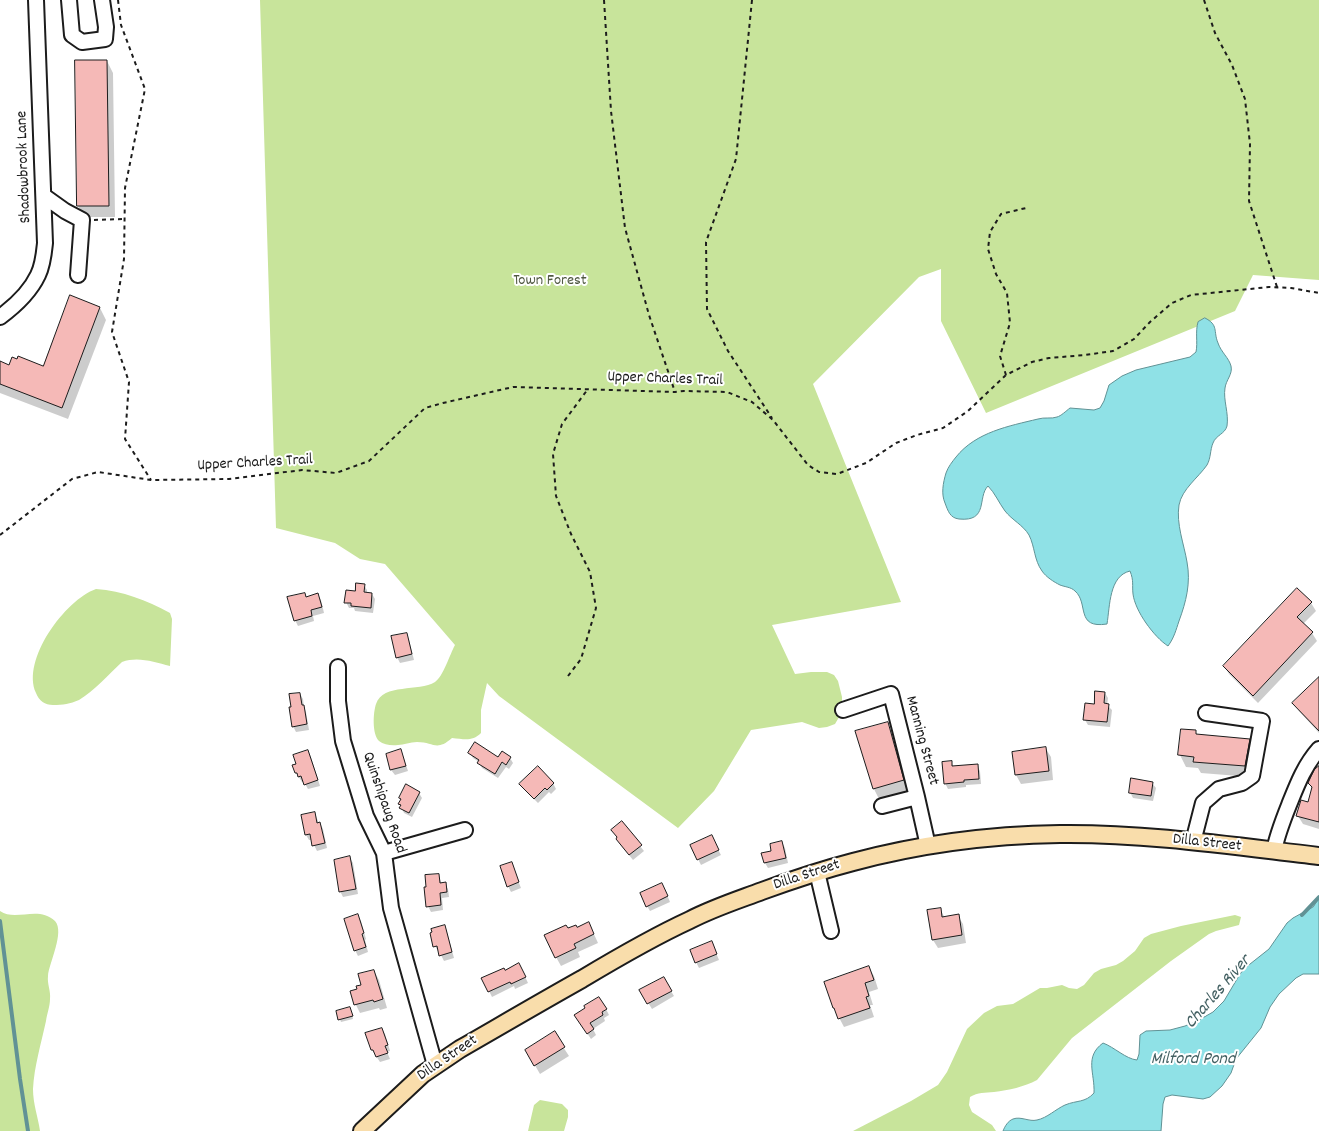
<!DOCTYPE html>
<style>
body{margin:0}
canvas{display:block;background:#fff}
</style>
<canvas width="1319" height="1131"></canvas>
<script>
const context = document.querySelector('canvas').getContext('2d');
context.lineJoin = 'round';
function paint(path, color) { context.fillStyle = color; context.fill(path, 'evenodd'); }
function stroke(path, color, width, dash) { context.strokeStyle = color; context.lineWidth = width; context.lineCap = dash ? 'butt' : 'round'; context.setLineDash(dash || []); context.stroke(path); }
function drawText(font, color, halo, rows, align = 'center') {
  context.font = font + ' Dekko,sans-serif'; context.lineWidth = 4; context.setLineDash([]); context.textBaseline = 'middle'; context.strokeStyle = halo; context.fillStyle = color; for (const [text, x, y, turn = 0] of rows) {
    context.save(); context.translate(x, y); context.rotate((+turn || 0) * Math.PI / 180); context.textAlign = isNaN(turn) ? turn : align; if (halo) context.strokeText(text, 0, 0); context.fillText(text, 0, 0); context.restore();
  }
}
paint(new Path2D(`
 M260,0H1319V280L1253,275L1235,311L986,413L941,321V269L919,277L813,384L901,602L772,625L795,674L811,672H827L834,675L838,681L842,697V712L835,724L827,727L819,728L802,722L751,730L714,791L678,828L499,696L487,683L481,710V733C472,742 464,739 452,738C436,752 434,742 417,742C410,742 404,745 398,745C392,746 384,745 379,741C372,734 373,713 376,704C383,683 419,692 435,682C443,677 450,654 455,645L385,564L360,559L335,543L276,528Z
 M96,589C123,591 146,600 170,613L172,619L170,666C154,662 138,656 122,662C109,674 94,691 79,700C70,704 63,705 53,705C45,705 39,701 36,693C21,660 65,600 96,589Z
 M0,911C16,922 38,905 55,921C65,932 49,963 48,976C47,984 51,991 50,999C50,1006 47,1014 46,1021C41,1044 34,1067 33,1089C33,1104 38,1117 40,1131H0Z
 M1235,915L1241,917L1239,925L1216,931L1209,934L1171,961L1072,1038L1037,1080C1024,1087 1009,1090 994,1092C985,1093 978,1092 970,1097L969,1105L972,1112L992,1125L996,1131H853L911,1101L938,1085L947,1072L967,1029L984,1013L997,1006L1013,1004L1040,988H1047L1062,985L1069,988L1077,989L1084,985L1094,973L1101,969L1116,965L1123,961L1135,951L1144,938L1151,934L1181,926Z
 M540,1100L562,1104L568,1110V1117L564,1131H528L534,1105Z`), '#c8e49b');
const water = new Path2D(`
 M1205,318C1219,325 1213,331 1218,343C1221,352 1229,358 1231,366C1233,374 1226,380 1225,388C1223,400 1229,413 1227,426C1225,434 1216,435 1213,443C1210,450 1211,458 1207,465C1198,478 1182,489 1179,505C1176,524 1184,544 1187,562C1191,583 1186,602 1179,621C1176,630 1174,638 1168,646C1154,637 1135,611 1133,594C1132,585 1134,581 1130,571C1109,576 1110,606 1107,624C1075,629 1089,603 1075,591C1071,587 1065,587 1060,585C1054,582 1046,577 1042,571C1034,560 1035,547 1029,535C1023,525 1012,520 1005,511C999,503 995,493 988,486C977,497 989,522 959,519C950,518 948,511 945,503C941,494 943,483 946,473C948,467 952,462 956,457C976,432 1009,426 1038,419C1044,417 1052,419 1057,417C1061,416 1066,411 1070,408L1094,410L1100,408L1104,401L1109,385L1122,376L1136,370L1190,357L1196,352C1198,342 1195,332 1198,322Z
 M1319,898V974H1303L1296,978L1279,994L1270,1007L1261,1028L1236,1059L1231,1073L1222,1086L1210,1097L1203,1099L1172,1095L1165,1097L1163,1104L1161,1131H1003C1005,1126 1008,1121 1013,1119C1021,1116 1029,1122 1037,1120C1047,1118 1056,1109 1065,1105C1077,1100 1085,1103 1094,1093C1095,1073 1084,1057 1103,1043C1114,1047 1126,1059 1137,1060L1139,1054L1140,1035L1146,1031L1170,1030L1185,1026L1199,1020L1213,1012L1224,1001L1240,974L1245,968L1269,949L1287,923L1293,918L1313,907Z`);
paint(water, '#8fe1e6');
stroke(water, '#619295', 1);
paint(new Path2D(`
 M107,61L113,73L115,217H85L78,206Z
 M71,297L100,308L106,320L68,419L0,393V363L10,367L44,368Z
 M364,585L367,590V593L372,594L375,599L373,613L355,611L354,608H349L346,602Z
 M318,595L321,600L324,613L313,616L314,621L298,626L295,620L306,598Z
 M1311,603L1316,611L1303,624L1312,633L1317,641L1258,703L1229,674L1224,666Z
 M406,634L409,640L414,660L400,663L397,657Z
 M1319,679V733L1299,711L1294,703Z
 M1105,693L1108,698L1107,705L1112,710L1110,727L1088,725L1085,720Z
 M300,694L303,699L304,707L306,712L309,730L296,732L293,726Z
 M887,723L894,735L909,792L880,801L874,789L856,732Z
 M1195,731L1198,736L1249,740L1256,751L1251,777L1201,773L1198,768L1186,767L1180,755Z
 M1046,749L1051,757L1053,780L1021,784L1016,775L1014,753Z
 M308,751L311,757L320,786L308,789L304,782H302L296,773L298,765Z
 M400,751L403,756L408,771L395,775L391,770L387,754Z
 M470,753L499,758H510L513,763L509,769L506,767L498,778L482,768L479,762L473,758Z
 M951,762L954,767L977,766L980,771L981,784L966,785V787L948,789L945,783Z
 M1319,767V829L1303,824L1298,816L1309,803L1313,789L1309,783Z
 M553,783L556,789L551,794L549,792L538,803L524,789L521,784Z
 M1152,783L1156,788L1153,801L1133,798L1130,792Z
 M419,793L422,798L412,817L404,813L400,804L401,800L400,798Z
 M315,813L319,824L320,823L323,829L327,848L317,851L314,845L313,840H309L306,835L302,816Z
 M613,830L640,846L644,851L633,860L620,844Z
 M714,842L721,855L701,865L698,859Z
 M782,842L785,848L788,863L768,868L765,863Z
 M350,858L353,863L358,894L343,897L340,891Z
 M511,863L521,888L511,892L508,886Z
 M438,875L442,884H445L448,889L449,897L442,898L443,910L431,912L428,906Z
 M665,890L670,902L650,911L647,906Z
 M940,909L945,918L958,916L963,924L966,943L938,948L933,940Z
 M358,916L361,921L366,939L365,940L368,952L358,956L355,950Z
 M444,926L447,932L454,958L444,961L439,951H438L435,946Z
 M568,930L593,932L598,943L578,952L580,957L561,966L556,957Z
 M714,948L719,960L699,968L696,962Z
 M869,968L874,976L878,989L869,992L873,1005H870L874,1017L844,1027L834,1008Z
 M522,970L528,983L515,989L514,986L492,997L483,979L504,972Z
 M374,971L379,980L387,1008L380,1010L379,1008L360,1013L356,1005L351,992L359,989L363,986Z
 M663,978L674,996L652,1009L641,991Z
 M606,1009L609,1015L604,1018L605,1021L593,1029L596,1035L591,1039L579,1021Z
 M351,1011L353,1019L341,1022L337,1012Z
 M382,1029L385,1034L390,1051L387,1052L390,1059L380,1062L372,1050Z
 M554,1033L569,1056L540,1074L526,1050Z`), '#0003');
stroke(new Path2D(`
 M1302,915L1319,897
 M0,921L20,1079L28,1131`), '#619295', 4);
const building = new Path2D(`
 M75,60H107L109,206H77Z
 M70,295L100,307L62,408L0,384V361L9,365L12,357L17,359L18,356L43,366Z
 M356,583L365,584L364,592L372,593L371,608L351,606V603H344L346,590L355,591Z
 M1297,588L1312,602L1297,617L1313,632L1253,696L1223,666Z
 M305,593L306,597L318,593L322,607L311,610L312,616L294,621L287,597Z
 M407,633L412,654L396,658L391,636Z
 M1319,677V731L1292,703Z
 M1095,691L1105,692L1104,703L1109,704L1107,722L1083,720L1085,703L1094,704Z
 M300,693L302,705H304L307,724L292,727L289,707H291L289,694Z
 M888,722L904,780L873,789L855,731Z
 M1181,729L1196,730V734L1250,739L1245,766L1193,762L1194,757L1178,755Z
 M475,742L498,757L502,751L511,757L506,765L502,762L495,774L477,763L479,760L468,753Z
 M1046,747L1049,771L1015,775L1012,752Z
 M401,749L406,766L390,770L386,754Z
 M308,750L318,780L304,785L301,776L298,777L297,773H295L292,765L296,764L293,755Z
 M952,761V766L978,764L979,779L964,780V782L944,784L942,762Z
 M538,766L554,783L547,790L545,788L534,799L519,784Z
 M1319,766V822L1296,816L1301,800L1308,802L1312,787L1308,783L1314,770Z
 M1131,778L1153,782L1151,796L1129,793Z
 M406,784L420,792L409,813L399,808L401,805L398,804L401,799L399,798Z
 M315,812L317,823L320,822L325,843L312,846L310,834L305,835L301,815Z
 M622,821L642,845L629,855L616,839L617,837L611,830Z
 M712,835L719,850L697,860L690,845Z
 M782,841L786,858L764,863L761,853L771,851L770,844Z
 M350,856L356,889L339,892L334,860Z
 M512,862L519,882L507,887L500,866Z
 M439,874L440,883L446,882L447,892L440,893L441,905L426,907L424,887H426L425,875Z
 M662,883L668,896L646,907L640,893Z
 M941,908L942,917L959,914L962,935L932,940L927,910Z
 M358,914L364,933L362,934L366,947L354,951L344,919Z
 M589,922L594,934L574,944L576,948L555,958L544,935L566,925L568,928L576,925L577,927Z
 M445,925L452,952L439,956L437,946L433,947L430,933L432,932L431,929Z
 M712,941L717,954L695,963L690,950Z
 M519,963L526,977L511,984L510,982L488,992L481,978L504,968L505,970Z
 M869,966L874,980L865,983L869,996L866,997L870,1008L838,1019L834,1008H833L824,982Z
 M374,970L383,999L374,1002L373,1000L354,1005L350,991L357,989L356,986L361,985L358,974Z
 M664,977L672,991L647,1004L639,990Z
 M599,997L607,1009L602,1012L603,1015L590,1023L594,1029L587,1034L574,1015L585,1008L584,1006Z
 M350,1007L353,1016L338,1020L336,1011Z
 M382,1028L388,1045L385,1046L388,1053L376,1057L373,1050H371L365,1033Z
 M555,1031L565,1047L534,1066L525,1050Z`);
paint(building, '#f5b9b7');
stroke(building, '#1c1c1c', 1);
const minor = new Path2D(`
 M69,0L72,35L82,42L105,39L106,27L102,0
 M44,196L65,211L82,220L78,275
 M0,317C15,306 30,292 38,275C43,265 44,253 45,243L36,0
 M338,667V701L343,741L366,816L384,853L391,908L435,1065
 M843,710L891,694L917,797L928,846
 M882,806L917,797
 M1193,842L1203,803L1219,789L1242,783L1252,776L1262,721L1206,713
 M1274,851C1277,835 1283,820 1289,805C1297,785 1304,766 1319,749
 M384,853L465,830
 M817,872L831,931`);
const major = new Path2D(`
 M362,1131L423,1074L460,1049C500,1026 541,1002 582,979C617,958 653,937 690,920C713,908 738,900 762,891C792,880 822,870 853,862C920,844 991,835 1060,834C1147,833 1233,846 1319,856`);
stroke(minor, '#1c1c1c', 18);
stroke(major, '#1c1c1c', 20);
stroke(new Path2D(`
 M118,0L121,25L145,89L125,188L124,259L112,332L129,382L125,439L151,480
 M604,0L611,111L625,228L649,315L675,392
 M752,0L736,159L706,242L707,309L728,351L772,418
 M1204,0L1215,33L1232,65L1245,99L1250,144L1249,201L1277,287
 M94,220L124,219
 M1006,375L1000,356L1010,323L1007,293L996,274L988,249L990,232L1001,214L1026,208
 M0,535L72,479L98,472L151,480L229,479L302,470L336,473L369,461L425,408L443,403L513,387L675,392L684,391L727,392L752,402L773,420L808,465L819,472L837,474L866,463L896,443L917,435L943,428L968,411L1006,375L1032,362L1049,358L1085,355L1113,351L1134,339L1150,322L1172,303L1191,295L1269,287L1291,288L1319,293
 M568,676L581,659L596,608L590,572L571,534L556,496L553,454L562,424L588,389`), '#1c1c1c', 2, [4, 4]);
stroke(minor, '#fff', 14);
stroke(major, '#f9ddab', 16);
drawText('16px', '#1c1c1c', '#fff', [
 ["Shadowbrook Lane",25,167,-92],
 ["Upper Charles Trail",665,380,2],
 ["Upper Charles Trail",255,464,-3],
 ["Manning Street",921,741,75],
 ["Quinshipaug Road",383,803,71],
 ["Dilla Street",1207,844,6],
 ["Dilla Street",807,876,-18],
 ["Dilla Street",448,1059,-34]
]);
drawText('16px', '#505842', '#fff', [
 ["Town Forest",550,282]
]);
drawText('italic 18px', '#446163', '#fff', [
 ["Charles River",1219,993,-49],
 ["Milford Pond",1193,1061]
]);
</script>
